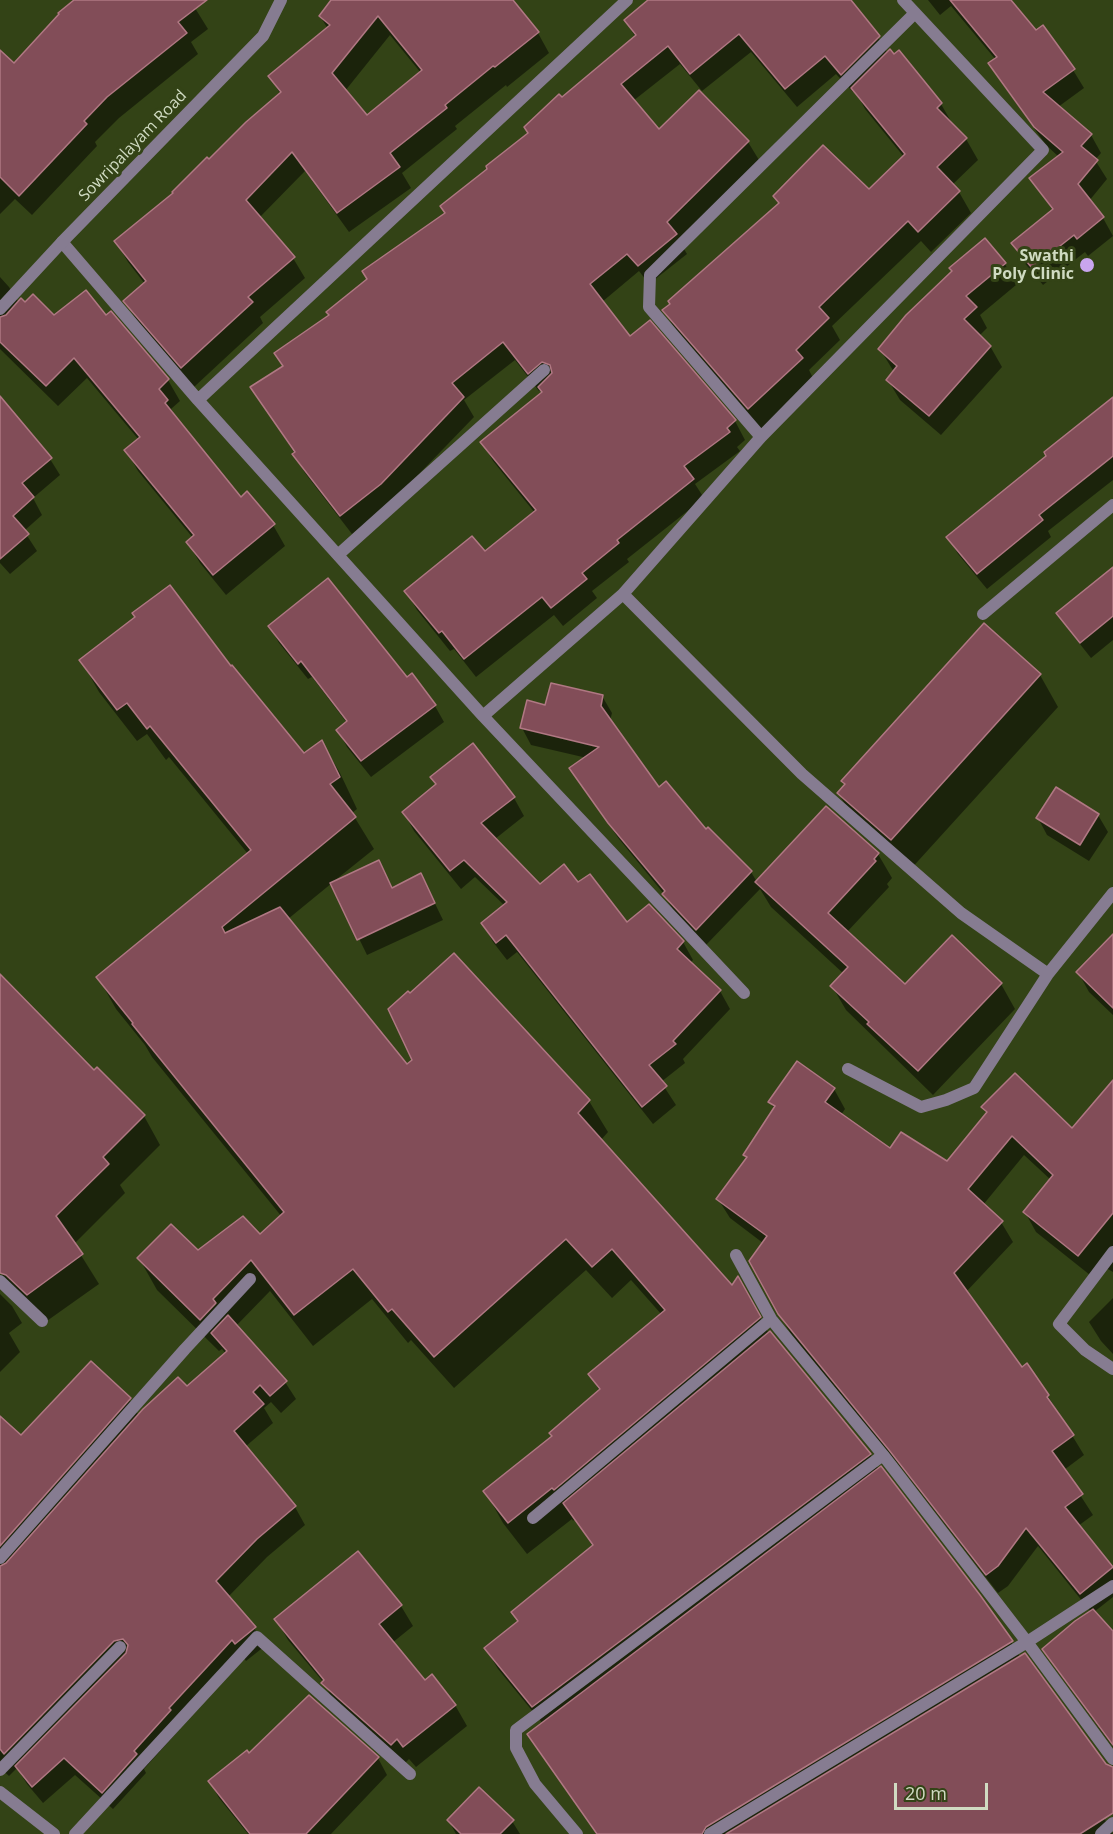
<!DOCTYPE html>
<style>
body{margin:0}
#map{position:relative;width:1113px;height:1834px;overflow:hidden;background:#334316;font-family:"Open Sans",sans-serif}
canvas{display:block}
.scale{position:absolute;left:894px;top:1783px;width:94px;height:27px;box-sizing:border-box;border:3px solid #d0dbc2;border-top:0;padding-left:8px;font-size:18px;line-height:21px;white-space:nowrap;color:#d0dbc2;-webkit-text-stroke:4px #334316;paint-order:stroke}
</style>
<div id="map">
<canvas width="1113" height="1834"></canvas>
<div class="scale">20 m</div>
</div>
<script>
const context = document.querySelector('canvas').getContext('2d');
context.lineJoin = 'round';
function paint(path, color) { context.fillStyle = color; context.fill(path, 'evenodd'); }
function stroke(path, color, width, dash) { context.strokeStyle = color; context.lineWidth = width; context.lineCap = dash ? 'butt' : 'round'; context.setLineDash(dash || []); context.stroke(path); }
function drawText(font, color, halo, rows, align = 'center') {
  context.font = font + ' "Open Sans",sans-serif'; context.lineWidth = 6; context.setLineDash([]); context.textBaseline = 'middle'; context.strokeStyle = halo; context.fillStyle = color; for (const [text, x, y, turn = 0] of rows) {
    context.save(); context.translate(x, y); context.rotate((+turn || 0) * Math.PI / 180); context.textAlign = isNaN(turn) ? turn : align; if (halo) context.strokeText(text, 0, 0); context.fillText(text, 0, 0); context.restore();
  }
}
paint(new Path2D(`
 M76,0H190L208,29L191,42L198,54L119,118L95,142L97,146L32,215L15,199L0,214V52L14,65Z
 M333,0H511L538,33L549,53L507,87L506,85L455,126L457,129L402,173L411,188L349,232L305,171L259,218L293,258L305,278L260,317L263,323L194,387L137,321L125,301L145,284L128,262L116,242L175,194L281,95L270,77L328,29L320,16ZM390,35L421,73L366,117L345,91Z
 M651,0H849L878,37L888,54L941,104L953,125L966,139L978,160L952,185L959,192L971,213L931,252L921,241L832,326L840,340L809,370L814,380L761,429L676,331L664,310L779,204L775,196L869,191L904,157L865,109L855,90L853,92L836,74L797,107L751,52L702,91L680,64L633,101L659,131L748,142L759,160L678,239L687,254L649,284L639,271L602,302L630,338L735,421L745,440L737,447L740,451L695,484L704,498L627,559L629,562L592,591L597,598L563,626L554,615L476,677L454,649L450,651L417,610L406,591L484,553L535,513L493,461L482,442L543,393L541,390L539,391L515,360L464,400L474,417L391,503L352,534L305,473L294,455L295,454L252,388L284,367L330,316L446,214L529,134L562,99L635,37L626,20Z
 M928,0H1009L1035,32L1073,70L1084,88L1058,107L1091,135L1101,153L1095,160L1107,179L1089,201L1103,218L1113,236L1088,256L1085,252L1043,285L1023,261L1013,243L1053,211L1031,178L1059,157L1046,145L1001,82L990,64L996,60L951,6L940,15Z
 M985,240L1005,264L1016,285L980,315L987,328L979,336L990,346L1002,367L941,435L900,400L888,380L894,372L880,349Z
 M0,277L9,287L19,303L54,317H106L111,313L168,380L180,401L171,409L179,422L241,499L273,525L285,546L226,595L200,563L188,543L193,538L138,471L126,450L139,440L87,378L58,406L0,349Z
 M1113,398V480L1048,531L1051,537L987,589L958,554L948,537L1048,456Z
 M0,416L50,459L60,475L33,498L42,515L24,531L37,551L10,574L0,563Z
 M1113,569V640L1091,658L1068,629L1058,613Z
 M270,627L407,679L435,706L444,722L371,777L347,747L338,730L347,723L312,677L308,679L279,643Z
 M81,660L231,668L304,755L322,742L340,773L357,809L352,813L374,849L333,882L378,862L393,889L421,875L443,920L367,955L332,883L288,919L407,1066L589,1101L608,1132L601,1140L732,1288L756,1310L769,1334L870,1454L879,1470L1011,1642L1020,1657L1105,1765L1113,1768V1803L1104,1818L1113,1834H597L540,1753L529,1734L543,1724L498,1669L486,1649L518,1622L513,1613L593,1547L575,1519L573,1521L572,1519L527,1554L503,1523L485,1491L553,1437L600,1392L590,1374L662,1315L631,1280L612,1298L586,1270L454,1388L411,1340L408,1343L372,1299L313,1346L270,1291L236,1326L285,1382L296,1399L281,1413L271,1402L264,1408L273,1423L245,1447L295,1507L305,1525L267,1557L228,1597L254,1628L265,1646L246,1661L243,1657L179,1726L180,1729L144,1769L146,1773L113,1809L75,1775L43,1803L27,1784L17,1768L9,1776L0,1768V1418L21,1437L129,1399L139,1416L186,1388L226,1354L222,1349L219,1351L157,1290L139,1258L198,1252L260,1236L282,1217L152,1057L145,1045L116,1009L98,977L248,854L169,757L166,760L147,734L137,741L99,692Z
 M1040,675L1058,707L909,871L857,825L839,794L846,786L843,781Z
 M602,696L612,713L610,721L658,789L706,832L708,830L751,872L757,882L878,854L892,878L887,884L889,887L847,932L906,986L952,937L1001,984L1015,1009L933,1095L846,1010L832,986L844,974L771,907L760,889L706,945L673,910L664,894L619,839L581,785L571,769L587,758L531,745L522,728L546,707Z
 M1056,789L1098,815L1108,832L1089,861L1047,835L1038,818Z
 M514,798L524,816L495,839L539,886L578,884L627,924L683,942L693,960L690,963L720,991L730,1009L683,1059L685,1063L661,1082L676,1105L653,1124L517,952L507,960L493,942L483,924L505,906L475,877L461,889L414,831L404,813Z
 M1113,936V1015L1089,992L1078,972Z
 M0,976L94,1072L97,1069L144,1116L160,1145L120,1185L125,1193L74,1244L99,1284L44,1323L17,1302L1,1273Z
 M1113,1082V1272L1099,1264L1090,1275L1036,1232L1025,1212L1051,1180L1024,1155L983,1205L1001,1222L1013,1242L966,1292L1021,1369L1048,1396L1084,1455L1064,1470L1093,1515L1078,1526L1113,1569V1597L1094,1612L1113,1633V1747L1055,1668L1044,1649L1091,1612L1038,1546L1008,1586L998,1593L903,1470L791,1334L779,1314L763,1243L730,1218L718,1199L748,1159L745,1155L775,1110L770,1102L834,1089L845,1109L841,1115L891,1150L947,1163L987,1114L983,1107L1072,1130Z
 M0,1294L12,1306L22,1323L9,1333L20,1352L0,1372Z
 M1113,1298V1354L1101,1341L1089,1322Z
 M401,1606L413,1626L392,1643L425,1682L455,1705L467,1726L416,1767L409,1759L403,1765L335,1704L324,1683L288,1640L276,1619Z
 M309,1697L378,1758L387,1775L331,1834H248L219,1798L210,1782L249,1755Z
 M449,1821H512L520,1834H456Z`), '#0007');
const building = new Path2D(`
 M74,0H207L178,22L187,33L107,97L84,121L87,124L19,196L0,177V50L14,63L59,14L58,13Z
 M331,0H513L539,32L495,67L493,66L445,105L447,108L390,153L400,167L337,213L292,152L246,200L295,257L248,297L253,302L181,368L123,301L146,281L114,241L173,193L172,192L207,157L209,159L246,122L281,92L268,76L330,25L319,16ZM378,16L422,70L367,115L332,73Z
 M648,0H851L880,36L841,75L825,56L785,89L739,34L690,74L668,46L621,84L659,129L699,90L749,141L667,222L677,234L638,266L627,254L590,284L630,336L650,320L736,420L727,428L730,432L684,466L694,479L617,540L619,543L582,573L587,579L551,608L542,597L464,659L442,631L439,633L404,591L472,536L485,551L536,510L480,442L542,392L538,387L552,373L550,365L542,362L528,374L503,342L452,383L464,397L381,484L340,516L292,454L295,452L250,387L283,366L274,353L329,315L326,312L367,279L362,271L445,213L440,206L487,169L486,166L528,133L524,127L559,94L562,97L636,35L624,20Z
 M950,0H1011L1036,30L1043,25L1075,69L1043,92L1092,134L1081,146L1098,160L1078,184L1104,217L1077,239L1074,235L1032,268L1011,243L1053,209L1029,178L1063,152L1034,127L988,63L997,57Z
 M890,49L894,54L899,50L942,103L937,108L967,138L937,167L960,191L918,232L908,221L819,307L829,318L796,350L803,358L748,409L662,310L670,304L668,301L779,203L773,196L823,145L869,189L905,154L851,88Z
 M985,238L1006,263L966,296L977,307L964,319L991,346L929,416L886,380L897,366L878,349L906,315L952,271L949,268Z
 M86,290L106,315L111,311L169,379L159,389L168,400L165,403L241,497L247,491L275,524L213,575L186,542L194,535L124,450L140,437L74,358L46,386L0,342V317L6,315L21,298L25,302L33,294L54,315Z
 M0,396L52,458L22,483L34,497L13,516L29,534L0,559Z
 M1113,397V456L1039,515L1043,520L977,574L946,537L1046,456L1044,452Z
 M1113,567V616L1080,643L1056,613Z
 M328,578L407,677L412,673L436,705L361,761L336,730L347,721L301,661L298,664L268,626Z
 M170,585L231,666L232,665L304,753L322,740L340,777L330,784L356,817L222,927L225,933L280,907L407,1064L412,1060L388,1009L408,991L410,993L454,953L590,1100L578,1113L732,1285L738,1276L761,1317L554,1490L552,1488L508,1523L483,1491L552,1436L549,1433L600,1389L588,1374L665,1310L612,1249L592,1267L566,1239L434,1357L392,1309L388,1312L353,1269L294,1315L251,1260L213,1299L216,1303L200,1320L137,1258L171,1224L198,1250L243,1216L260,1234L284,1212L132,1024L133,1023L96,977L251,850L150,726L147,729L127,703L117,710L79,660L135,617L132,613Z
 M984,623L1041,674L891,840L837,793L845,784L841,781Z
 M551,683L603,695L601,706L659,787L666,781L706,829L708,827L752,871L696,930L662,894L665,891L608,823L569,768L599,747L520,728L527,700L545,705Z
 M473,743L515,797L481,823L540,884L564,864L578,882L590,874L627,922L649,904L684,941L677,949L721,990L673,1041L676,1044L649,1065L667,1086L642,1107L506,935L496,943L481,923L507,902L464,860L450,871L402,812L436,784L430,777Z
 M1056,787L1099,814L1080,845L1036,818Z
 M826,806L879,853L874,859L876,861L828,913L905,984L952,935L1002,983L918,1071L867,1024L869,1022L830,986L848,967L755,882Z
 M379,860L392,888L421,873L435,903L357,940L330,883Z
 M1113,934V1008L1076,972Z
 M0,974L94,1070L97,1067L145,1115L103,1157L109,1164L56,1216L83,1254L27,1295L6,1275L0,1273Z
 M797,1061L835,1088L825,1102L890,1148L901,1132L947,1161L987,1112L981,1107L1015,1073L1072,1128L1113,1080V1213L1078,1256L1023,1212L1053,1175L1012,1136L968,1189L1003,1221L954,1273L1022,1367L1027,1363L1049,1395L1047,1397L1074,1435L1052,1451L1083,1494L1065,1507L1113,1567L1080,1594L1026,1528L998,1566L986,1575L889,1450L778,1314L749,1261L767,1236L716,1199L747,1157L743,1155L775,1106L768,1102Z
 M228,1315L287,1381L270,1396L260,1385L253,1392L264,1404L234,1431L296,1506L257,1539L216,1581L256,1627L235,1644L232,1640L169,1708L171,1710L134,1751L137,1754L102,1793L64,1758L32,1787L15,1766L126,1653L128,1645L123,1639L114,1641L4,1754L0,1749V1566L6,1563L143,1409L178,1377L187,1386L227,1351L211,1333Z
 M770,1331L871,1454L532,1707L484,1648L518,1621L511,1612L593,1545L563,1503Z
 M91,1361L131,1398L0,1546V1416L21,1435Z
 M881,1466L980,1595L1013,1641L706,1827L702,1834H597L527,1734Z
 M358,1551L402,1605L379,1624L425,1680L432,1674L456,1705L403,1747L397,1739L391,1745L321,1683L324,1680L274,1619Z
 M1093,1609L1113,1631V1745L1042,1649L1075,1621Z
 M1025,1653L1106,1764L1113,1767V1813L1080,1834H726Z
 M309,1695L379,1757L306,1834H250L208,1781L247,1750L249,1753Z
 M479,1787L514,1820L500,1834H461L447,1820Z`);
paint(building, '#824d58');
stroke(building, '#b07883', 1.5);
stroke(new Path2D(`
 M62,242L198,400L483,716
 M198,400L627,0
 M761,437L649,307L650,275L915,13
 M339,554L544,370
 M623,594L761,437L1043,150L903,0
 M983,614L1113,505
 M744,993L483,716L623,594L802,774L961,913L1048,974
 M848,1069L921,1107L946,1100L974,1088L1048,974L1113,893
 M1113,1252L1059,1324L1085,1350L1113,1369
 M736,1255L771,1319L883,1455L1027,1642L1113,1759
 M0,1281L42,1321
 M533,1518L771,1319
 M0,1558L185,1349L250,1279
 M0,1770L120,1647
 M0,1792L54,1834
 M75,1834L257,1637L410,1774
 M577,1834L535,1784L516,1748V1730L883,1455
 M710,1834L1027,1642L1113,1586
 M1101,1834L1113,1823`), '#867c91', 12);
stroke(new Path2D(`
 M0,309L62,242L263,36L281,0`), '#867c91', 12);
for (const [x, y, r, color] of [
 [1087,265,8,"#c9a5ee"]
]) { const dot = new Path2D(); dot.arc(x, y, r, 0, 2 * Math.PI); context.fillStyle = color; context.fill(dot); stroke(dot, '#334316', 2); }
drawText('16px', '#d0dbc2', '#334316', [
 ["Sowripalayam Road",133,146,-46]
]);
drawText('bold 16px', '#d0dbc2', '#334316', [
 ["Swathi",1074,256],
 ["Poly Clinic",1074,274]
], 'right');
</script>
